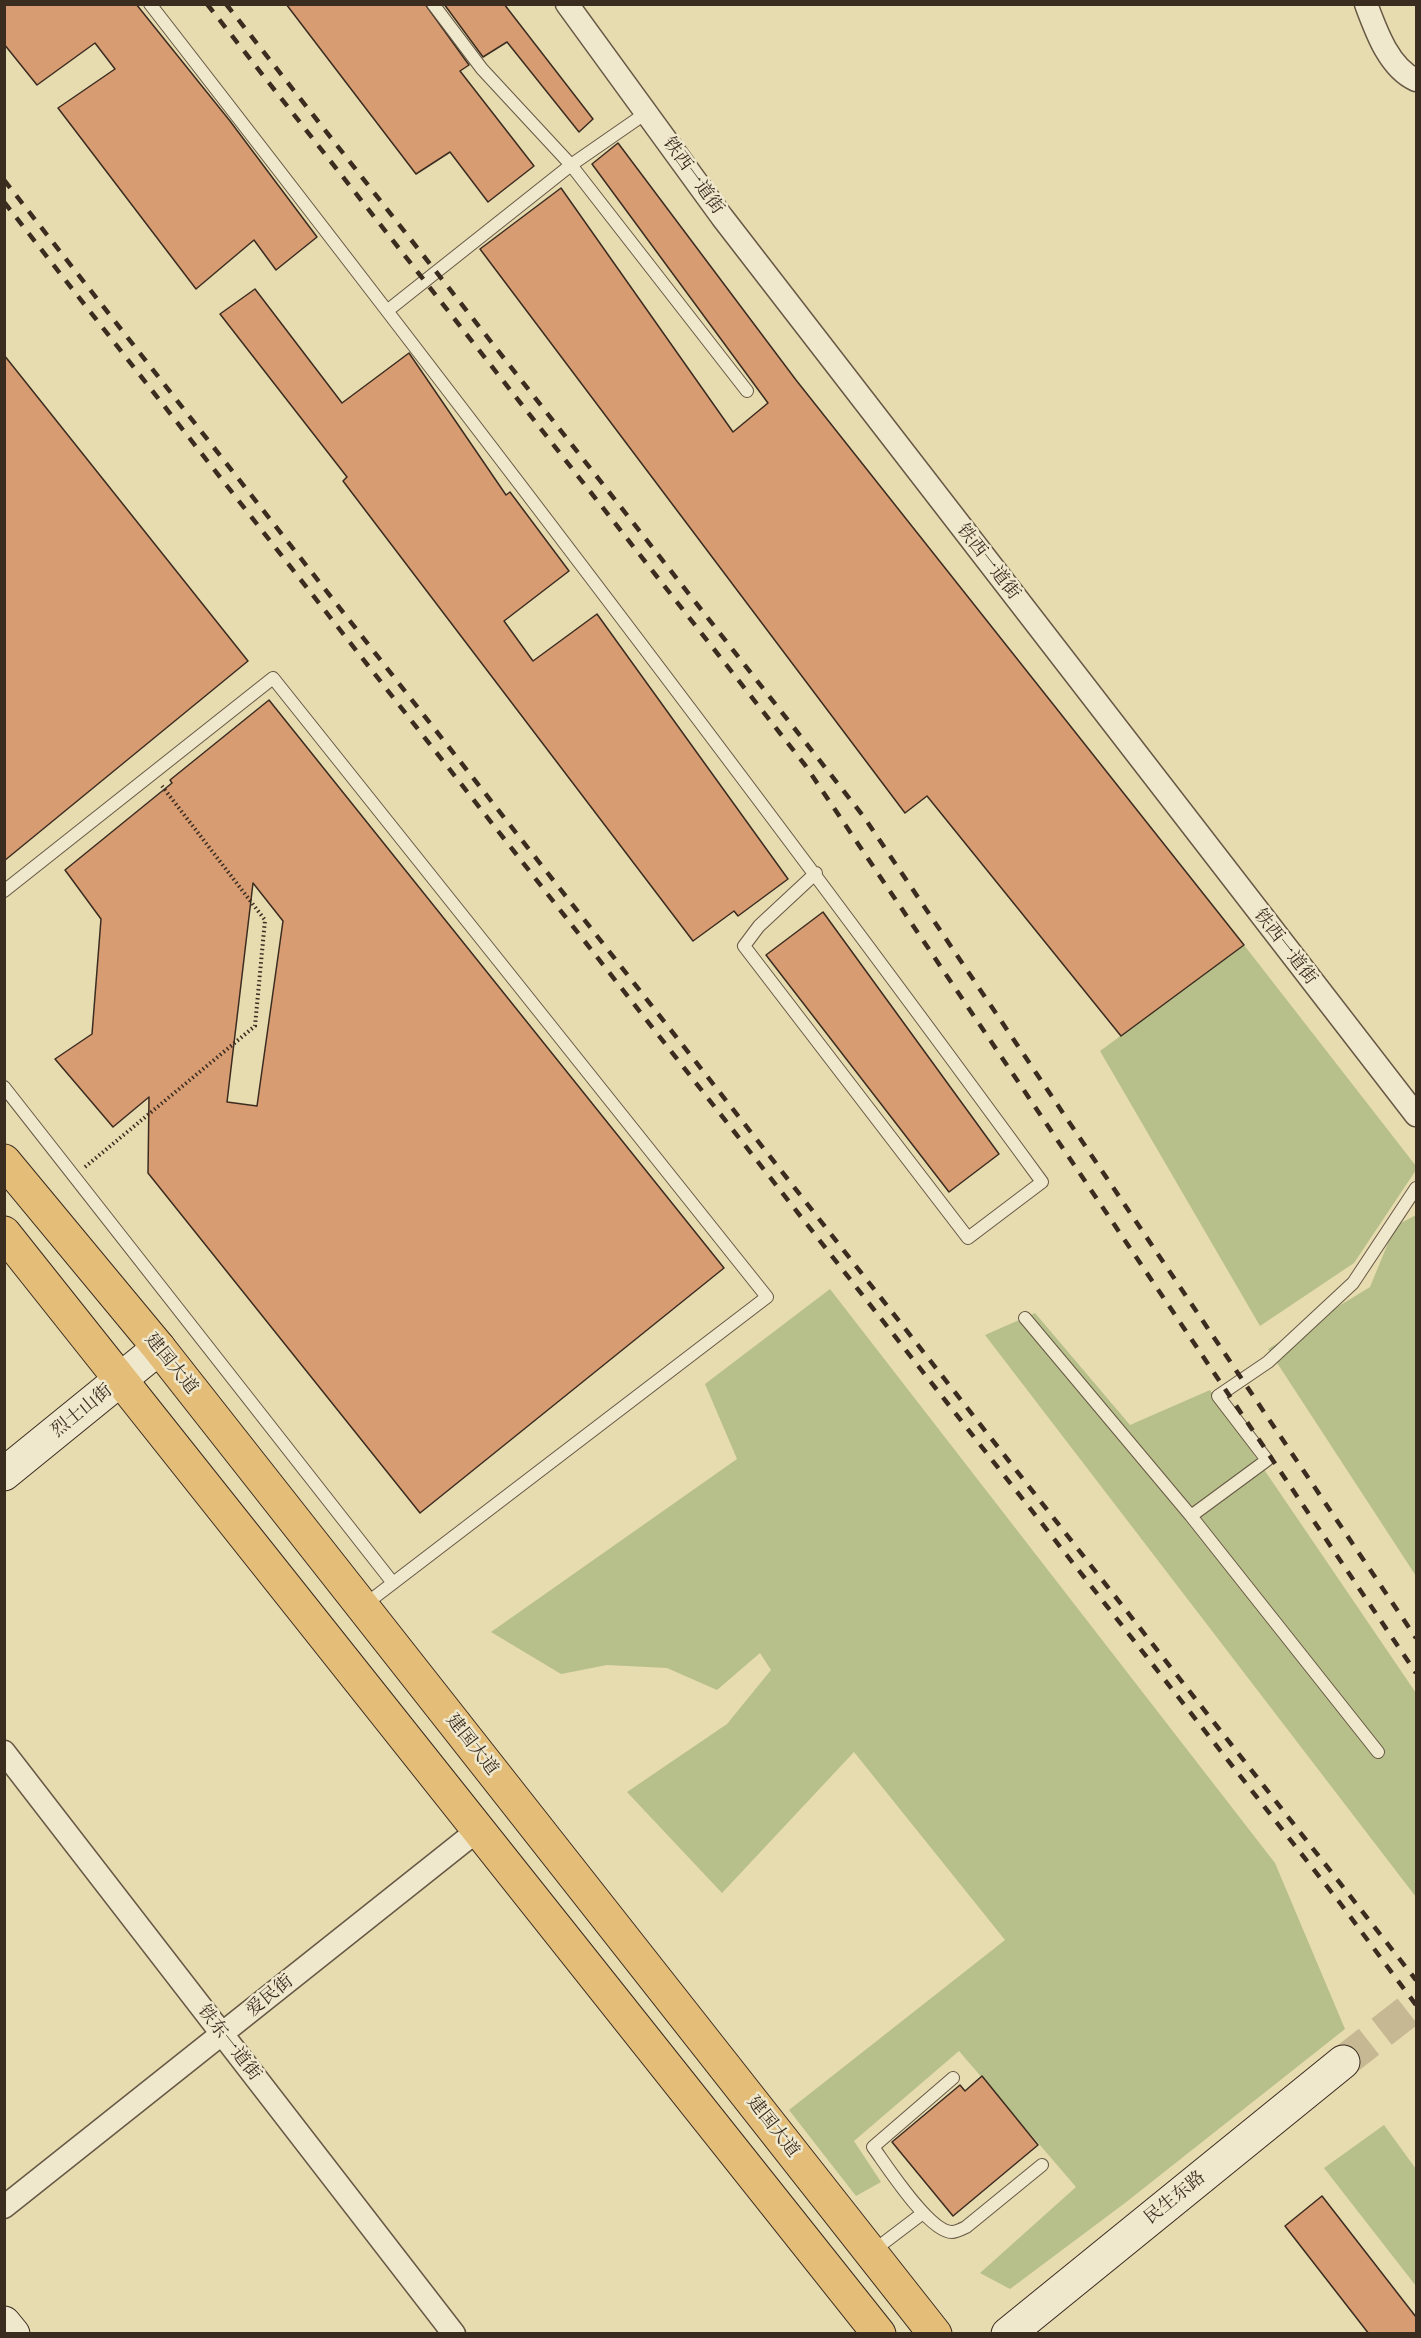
<!DOCTYPE html>
<meta charset="utf-8">
<style>
body{margin:0}
#map{position:relative;width:1421px;height:2338px;overflow:hidden;background:#e7dbb0;font-family:"Old Standard TT",serif}
canvas{display:block}
.frame{position:absolute;inset:0;border:6px solid #3b2c20;pointer-events:none}
</style>
<div id="map">
<canvas width="1421" height="2338"></canvas>
<div class="frame"></div>
</div>
<script>
const context = document.querySelector('canvas').getContext('2d');
context.lineJoin = 'round';
function paint(path, color) { context.fillStyle = color; context.fill(path, 'evenodd'); }
function stroke(path, color, width, dash) { context.strokeStyle = color; context.lineWidth = width; context.lineCap = dash ? 'butt' : 'round'; context.setLineDash(dash || []); context.stroke(path); }
function drawText(font, color, halo, rows, align = 'center') {
  context.font = font + ' "Old Standard TT","Noto Serif SC",serif'; context.lineWidth = 5; context.setLineDash([]); context.textBaseline = 'middle'; context.strokeStyle = halo; context.fillStyle = color; for (const [text, x, y, turn = 0] of rows) {
    context.save(); context.translate(x, y); context.rotate((+turn || 0) * Math.PI / 180); context.textAlign = isNaN(turn) ? turn : align; if (halo) context.strokeText(text, 0, 0); context.fillText(text, 0, 0); context.restore();
  }
}
paint(new Path2D(`
 M1244,945L1416,1166V1170L1354,1263L1260,1326L1100,1051Z
 M1416,1215V1576L1268,1349L1370,1287L1395,1226Z
 M830,1289L1275,1863L1345,2029L1125,2203L1010,2289L980,2273L1076,2187L959,2051L854,2141L881,2182L856,2196L789,2110L1005,1940L854,1752L722,1893L627,1792L727,1724L771,1670L760,1653L717,1690L667,1668L607,1665L561,1674L491,1632L737,1459L705,1384Z
 M1035,1313L1130,1425L1210,1390L1416,1693V1897L985,1335Z
 M1384,2125L1416,2169V2286L1324,2168Z`), '#b7c08a');
const building = new Path2D(`
 M4,4H136L230,121L317,237L276,270L254,240L196,289L58,108L115,69L95,43L37,85L4,44Z
 M286,4H425L469,65L460,71L534,166L488,202L450,152L416,174Z
 M444,4H504L593,119L579,132L507,42L483,57Z
 M618,143L796,380L1244,945L1121,1036L927,796L905,813L480,249L561,188L733,432L768,403L592,164Z
 M255,289L342,403L409,353L506,495L510,492L569,571L504,621L533,661L597,614L788,879L738,916L734,911L693,941L343,481L347,477L220,314Z
 M4,355L248,661L4,861Z
 M269,700L724,1268L420,1513L148,1173L149,1097L113,1127L55,1059L92,1034L101,919L65,870L172,783L170,780ZM253,883L283,921L257,1106L227,1102Z
 M823,912L999,1154L949,1192L766,955Z
 M982,2076L1038,2145L953,2216L892,2142L960,2085L965,2091Z
 M1322,2196L1416,2317V2334H1369L1285,2226Z`);
paint(building, '#d89c72');
stroke(building, '#3b2c20', 1.5);
stroke(new Path2D(`
 M1343,2062L1416,2005`), '#c5b893', 33, [33, 16]);
const lane = new Path2D(`
 M150,4C452,393 751,784 1042,1182L968,1238L744,946L759,926L816,873
 M433,4L482,69L571,165L747,391
 M387,311L571,165L646,113
 M4,891L273,678L767,1297L363,1606
 M4,1087L393,1583
 M1025,1318L1191,1516L1378,1752
 M1191,1516L1267,1460L1218,1396L1268,1362L1353,1283L1416,1188
 M953,2078L873,2147C887,2166 929,2232 952,2232C956,2232 962,2229 966,2227L1042,2165
 M873,2251L923,2213`);
const street = new Path2D(`
 M567,4L722,217L1416,1115
 M1366,4C1376,31 1389,68 1416,80
 M4,1752L454,2334
 M4,2207L478,1830`);
const secondary = new Path2D(`
 M4,1474L159,1348
 M4,2323L13,2334
 M1008,2334L1343,2062`);
const highway = new Path2D(`
 M4,1161L159,1348L935,2334
 M4,1233L879,2334`);
stroke(lane, '#665844', 14);
stroke(street, '#665844', 25);
stroke(secondary, '#3b2c20', 35);
stroke(highway, '#3b2c20', 35);
stroke(new Path2D(`
 M85,1167L255,1026L265,920L162,786`), '#3b2c20', 4, [1.5, 3]);
stroke(lane, '#efe8cc', 12);
stroke(street, '#efe8cc', 22);
stroke(secondary, '#efe8cc', 33);
stroke(highway, '#e4be78', 33);
stroke(new Path2D(`
 M207,4L805,765L1416,1673
 M226,4L864,817L1416,1638
 M4,180L1416,1980
 M4,202L1340,1903L1416,2005`), '#3b2c20', 4.5, [10, 10]);
drawText('18px', '#3b2c20', '#efe8cc', [
 ["铁西一道街",693,176,54],
 ["铁西一道街",988,562,52],
 ["铁西一道街",1285,947,52],
 ["建国大道",171,1364,51],
 ["烈士山街",82,1411,-39],
 ["建国大道",472,1745,52],
 ["爱民街",270,1996,-39],
 ["铁东一道街",229,2043,52],
 ["建国大道",773,2127,52],
 ["民生东路",1175,2198,-39]
]);
</script>
